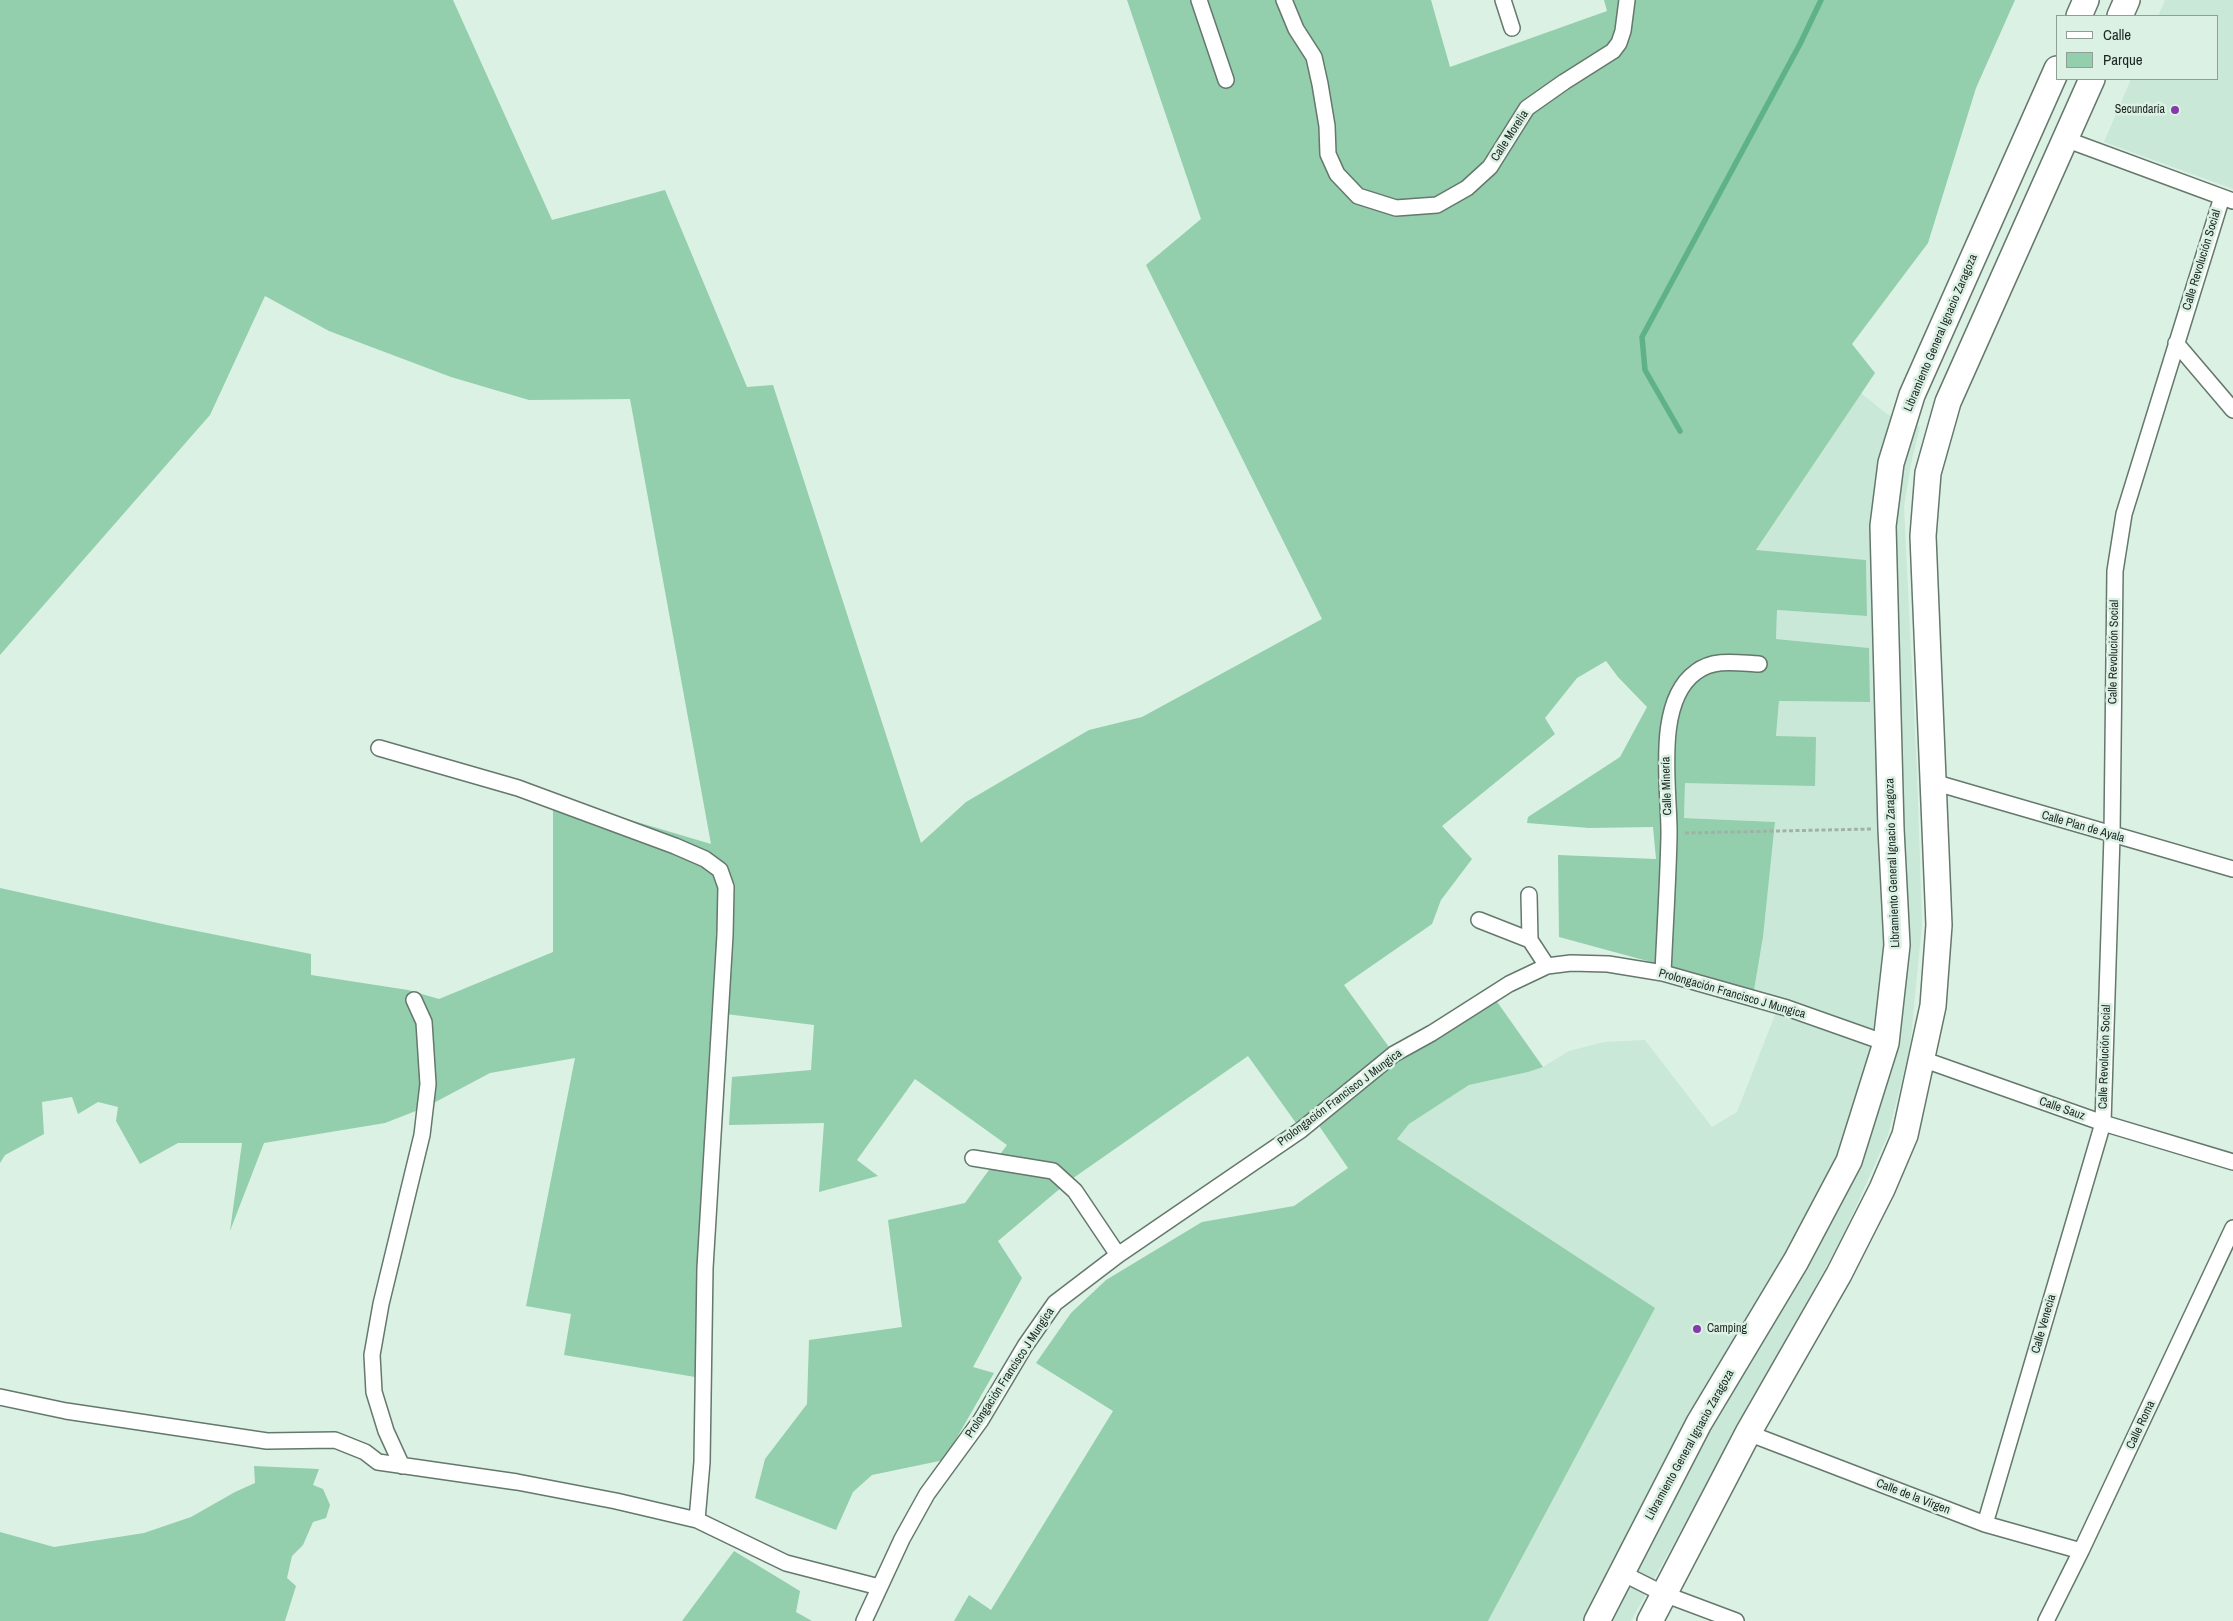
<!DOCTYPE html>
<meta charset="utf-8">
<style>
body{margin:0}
#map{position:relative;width:2233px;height:1621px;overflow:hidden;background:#dbf1e4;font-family:"Archivo Narrow",sans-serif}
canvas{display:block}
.legend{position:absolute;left:2056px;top:15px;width:162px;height:65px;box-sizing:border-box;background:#dbf1e4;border:1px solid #8f9f96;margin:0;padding:6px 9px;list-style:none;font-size:15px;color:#1d2521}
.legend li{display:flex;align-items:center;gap:10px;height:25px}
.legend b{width:25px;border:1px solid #8f9f96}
</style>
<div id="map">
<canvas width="2233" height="1621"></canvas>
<ul class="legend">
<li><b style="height:6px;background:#fff"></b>Calle</li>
<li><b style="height:14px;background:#93cead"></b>Parque</li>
</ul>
</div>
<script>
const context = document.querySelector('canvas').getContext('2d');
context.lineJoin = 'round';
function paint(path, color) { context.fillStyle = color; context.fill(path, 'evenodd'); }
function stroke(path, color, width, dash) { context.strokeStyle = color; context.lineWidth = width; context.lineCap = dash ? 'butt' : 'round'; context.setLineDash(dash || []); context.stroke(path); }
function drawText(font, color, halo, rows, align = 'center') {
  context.font = font + ' "Archivo Narrow",sans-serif'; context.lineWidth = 5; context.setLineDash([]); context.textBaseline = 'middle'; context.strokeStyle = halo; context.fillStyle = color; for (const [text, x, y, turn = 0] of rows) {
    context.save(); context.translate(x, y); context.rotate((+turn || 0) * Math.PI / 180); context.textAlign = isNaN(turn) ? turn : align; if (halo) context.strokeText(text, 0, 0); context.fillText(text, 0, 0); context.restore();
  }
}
paint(new Path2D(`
 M2165,0H2233V189L2104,142L2131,79H2217V16H2158Z
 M1861,393L1887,414L1920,427L1911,464L1904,507L1917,771L1922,924L1910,1048L1888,1135L1842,1238L1631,1621H1488L1546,1511L1397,1139L1409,1124L1469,1085L1528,1072L1543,1067L1569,1051L1604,1042L1645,1040L1712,1127L1737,1112L1776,1012L1800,1003L1754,990L1763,937L1775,822L1684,818L1685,783L1776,736L1779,701L1870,702L1868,648L1776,639L1777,610L1867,616L1866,560L1756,551Z`), '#cae8d7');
paint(new Path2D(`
 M0,0H453L552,220L665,190L747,387L773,385L921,843L966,802L1089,730L1142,717L1322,619L1146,265L1201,219L1127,0H1431L1450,67L1607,11L1604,0H2015L1976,88L1928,243L1852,344L1875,373L1756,550L1866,560L1867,616L1777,610L1776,639L1869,648L1870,702L1779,701L1776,736L1816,737L1815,786L1685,783L1684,818L1775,822L1763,937L1754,990L1559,937L1558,855L1656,859L1653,827L1589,828L1527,823L1528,817L1620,757L1647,707L1618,677L1606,661L1577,678L1545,718L1555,734L1442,826L1472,859L1441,900L1432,924L1344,985L1394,1054L1493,996L1543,1067L1528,1072L1469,1085L1409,1124L1397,1139L1655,1308L1488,1621H954L969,1595L991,1610L1113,1411L1036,1363L1071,1313L1106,1280L1202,1222L1294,1206L1348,1168L1315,1120L1301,1130L1248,1056L1069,1181L998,1241L1022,1278L973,1367L994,1373L944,1460L872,1475L853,1492L836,1530L755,1498L765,1459L807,1404L809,1340L902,1327L888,1220L965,1203L1007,1145L915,1079L857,1160L878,1176L819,1192L824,1123L729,1125L732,1077L811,1070L814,1025L718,1013L701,1378L564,1355L571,1314L526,1306L575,1058L490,1073L426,1107L385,1123L264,1143L230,1231L242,1143H178L140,1164L116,1121L118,1107L98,1102L78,1114L72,1097L42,1102L44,1134L5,1155L0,1163V888L167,925L311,954V975L408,990L439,999L553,952V797L711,844L630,399L529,400L451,377L329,331L265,296L210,415L0,655Z
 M254,1466L319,1469L313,1485L323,1489L330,1505L326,1518L313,1522L303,1545L292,1556L287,1578L296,1586L285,1621H0V1532L54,1547L144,1533L191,1517L235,1492L255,1483Z
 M734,1551L800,1591L796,1612L812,1621H682Z`), '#93cead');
stroke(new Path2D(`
 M1680,431L1645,370L1642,337L1800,44L1821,0`), '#5fb287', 5.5);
const street = new Path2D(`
 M1199,0L1226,80
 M1284,0L1296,29L1314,57L1320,84L1327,126L1328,154L1337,174L1358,196L1396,208L1437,205L1467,188L1490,167L1527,108L1564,82L1613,51L1619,43L1623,31L1627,0
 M1503,0L1512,28
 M2065,139L2233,201
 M2176,343L2233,410
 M379,748L518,788L675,846L705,859L720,870L726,887L725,935L705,1268L702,1462L697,1520
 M1933,782L2233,869
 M1529,895L1530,940L1547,966
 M1479,920L1530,940
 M1663,973C1665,927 1668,882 1669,836C1670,791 1653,703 1696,672C1714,658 1738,663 1759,664
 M1922,1059L2103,1123L2233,1162
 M973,1158L1053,1171L1075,1191L1118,1255
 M0,1397L66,1411L267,1441L335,1440L365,1452L378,1462L517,1482L616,1501L697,1520L786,1563L879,1587
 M1748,1433L1985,1524L2081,1551
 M402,1466L386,1431L374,1392L372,1355L381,1304L422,1135L428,1084L424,1022L414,1000
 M1985,1524L2103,1123L2112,836L2115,571L2124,514L2222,197
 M1622,1573L1664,1594L1736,1621
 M864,1621L902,1539L927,1494L981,1420L1025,1346L1055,1303L1118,1255L1301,1130L1394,1054L1432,1033L1509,984L1547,966L1571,963L1608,964L1663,973L1787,1008L1886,1043
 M2046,1621L2081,1551L2233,1228`);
const primary = new Path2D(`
 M2079,16L2086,0
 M2120,16L2127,0
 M1597,1621L1699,1423L1796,1261L1849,1161L1886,1043L1897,945L1891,829L1883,526L1891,463L1912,395L2057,69
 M1650,1621L1748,1433L1839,1274L1882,1189L1905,1135L1933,1006L1939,925L1923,536L1928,473L1948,402L2092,79`);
stroke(street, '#64786c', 18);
stroke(primary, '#64786c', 28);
stroke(new Path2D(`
 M1685,833L1871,829`), '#a0b2a8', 3, [4, 2.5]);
stroke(street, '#fff', 15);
stroke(primary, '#fff', 25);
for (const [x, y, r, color] of [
 [2175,110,5,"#853aac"],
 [1697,1329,5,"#853aac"]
]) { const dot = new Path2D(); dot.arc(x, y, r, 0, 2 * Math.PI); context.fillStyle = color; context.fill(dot); stroke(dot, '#dbf1e4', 2); }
drawText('12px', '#1d2521', '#dbf1e4', [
 ["Secundaría",2165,110],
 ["Camping",1707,1329,"left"]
], 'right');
drawText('12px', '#1d2521', '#dbf1e4', [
 ["Calle Morelia",1510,136,-57],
 ["Calle Revolución Social",2202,260,-73],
 ["Libramiento General Ignacio Zaragoza",1941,333,-67],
 ["Calle Revolución Social",2114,652,-89],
 ["Calle Minería",1667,786,-92],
 ["Calle Plan de Ayala",2083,827,16],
 ["Libramiento General Ignacio Zaragoza",1893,863,-92],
 ["Prolongación Francisco J Mungica",1732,994,16],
 ["Calle Revolución Social",2105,1057,-88],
 ["Prolongación Francisco J Mungica",1340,1098,-37],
 ["Calle Sauz",2062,1109,19],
 ["Calle Venecia",2044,1324,-74],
 ["Prolongación Francisco J Mungica",1010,1373,-57],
 ["Calle Roma",2141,1425,-65],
 ["Libramiento General Ignacio Zaragoza",1690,1445,-61],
 ["Calle de la Vírgen",1913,1497,21]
]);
</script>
